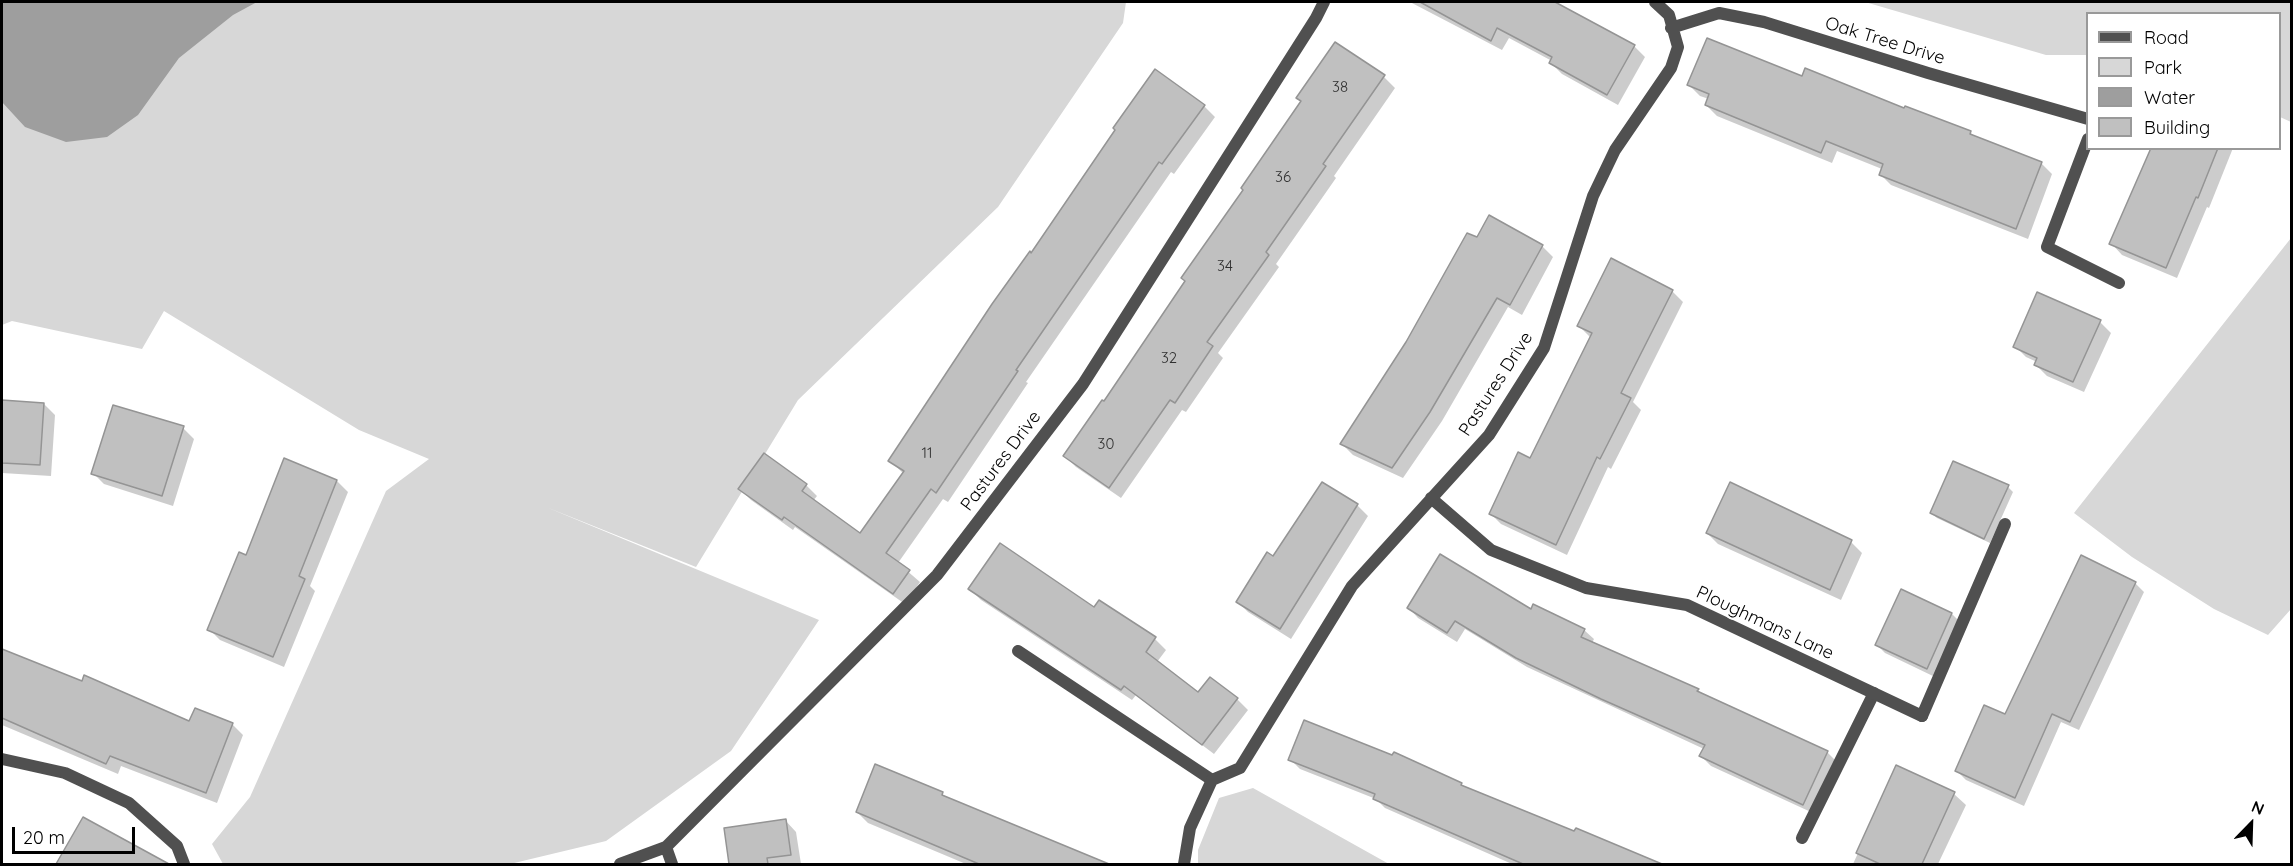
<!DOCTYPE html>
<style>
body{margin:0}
#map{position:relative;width:2293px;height:866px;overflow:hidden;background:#fff;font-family:Quicksand,sans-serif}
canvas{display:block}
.frame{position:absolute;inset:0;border:3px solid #000;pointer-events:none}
.legend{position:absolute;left:2086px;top:12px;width:195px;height:138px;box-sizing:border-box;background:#fff;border:2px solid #999;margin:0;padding:8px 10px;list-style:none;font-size:18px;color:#000}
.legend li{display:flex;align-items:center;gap:12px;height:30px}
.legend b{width:30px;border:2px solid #999}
.north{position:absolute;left:2221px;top:794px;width:60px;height:60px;-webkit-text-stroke:4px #fff;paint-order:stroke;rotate:23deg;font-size:16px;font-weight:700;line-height:24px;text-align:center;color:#000}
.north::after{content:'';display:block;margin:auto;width:21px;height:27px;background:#000;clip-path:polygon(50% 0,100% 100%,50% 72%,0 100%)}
.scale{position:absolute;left:12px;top:827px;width:123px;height:27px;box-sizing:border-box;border:3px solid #000;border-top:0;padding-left:8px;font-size:18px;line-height:21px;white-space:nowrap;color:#000;-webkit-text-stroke:4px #fff;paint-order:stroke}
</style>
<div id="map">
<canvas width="2293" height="866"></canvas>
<div class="frame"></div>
<ul class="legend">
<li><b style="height:8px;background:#505050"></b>Road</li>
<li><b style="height:16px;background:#d7d7d7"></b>Park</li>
<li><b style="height:16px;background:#9e9e9e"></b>Water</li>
<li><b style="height:16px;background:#c0c0c0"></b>Building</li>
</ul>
<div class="north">N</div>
<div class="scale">20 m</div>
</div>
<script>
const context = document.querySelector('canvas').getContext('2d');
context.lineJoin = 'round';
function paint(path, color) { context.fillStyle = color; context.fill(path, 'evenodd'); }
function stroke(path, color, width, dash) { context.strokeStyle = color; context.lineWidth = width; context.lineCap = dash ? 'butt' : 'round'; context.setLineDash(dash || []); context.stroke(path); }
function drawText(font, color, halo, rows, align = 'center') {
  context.font = font + ' Quicksand,sans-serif'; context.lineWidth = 4.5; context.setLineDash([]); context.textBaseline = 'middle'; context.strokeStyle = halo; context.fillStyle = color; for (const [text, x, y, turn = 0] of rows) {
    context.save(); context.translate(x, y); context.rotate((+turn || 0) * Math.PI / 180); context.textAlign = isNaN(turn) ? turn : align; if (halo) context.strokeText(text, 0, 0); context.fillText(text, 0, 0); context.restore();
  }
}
paint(new Path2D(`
 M2,2H1126L1123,23L998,207L798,400L696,567L546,507L819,620L731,751L606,841L510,864H223L212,844L250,797L386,491L429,459L359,430L164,311L142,349L12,321L2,325Z
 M1865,2H2291V122L2280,117V14H2088L2087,55H2046Z
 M2291,238V609L2268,635L2214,609L2132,557L2074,513Z
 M1253,788L1389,864H1198V850L1219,798Z`), '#d7d7d7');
paint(new Path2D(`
 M2,2H257L233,15L179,58L138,115L107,137L66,142L25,127L2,102Z`), '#9e9e9e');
paint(new Path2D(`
 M1410,2H1557L1556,4L1634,46L1645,57L1618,105L1562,74L1551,63L1552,61L1509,38L1502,50Z
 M1156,71L1204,106L1215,117L1174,174L1171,172L1026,382L1028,383L948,502L943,499L898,563L920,582L905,604L795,527L793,530L751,500L740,489L764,456L806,485L817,496L813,501L860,535L904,474L890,461Z
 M1384,77L1395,88L1334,176L1336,178L1276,264L1279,267L1218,353L1223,358L1186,412L1182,410L1121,498L1076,467L1065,456L1105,403Z
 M1803,77L1970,132L1976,138L2041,163L2052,174L2028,239L1891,185L1880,174L1882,169L1837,151L1832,163L1717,116L1706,105L1709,99L1700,96L1689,85Z
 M2152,148H2233L2209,208L2207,207L2177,278L2122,255L2111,243Z
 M1489,217L1542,246L1553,257L1522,315L1508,307L1442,421L1403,478L1353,455L1342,444L1477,239Z
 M1612,260L1672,291L1683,302L1633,402L1641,410L1611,469L1608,467L1567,555L1501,524L1490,513L1530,460L1591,338L1579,326Z
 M2038,294L2100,322L2111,333L2084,392L2047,376L2036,365L2037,362L2026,357L2015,346Z
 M2,401L44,404L55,415L51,476L2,473Z
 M183,428L194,439L173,506L104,484L93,473Z
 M337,481L348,492L310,586L315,591L284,667L220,640L209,629L247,557Z
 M2008,487L2013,492L1990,543L1937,518L1931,513Z
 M1357,505L1368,516L1291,639L1248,612L1237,601L1273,558Z
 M1707,533L1851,542L1862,553L1841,600L1718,544Z
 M2135,583L2144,592L2079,730L2061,722L2024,806L1966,780L1957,771L2005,716Z
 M970,589L1094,609L1155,639L1166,650L1157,662L1198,694L1237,699L1248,710L1214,754L1136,695L1132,700L981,600Z
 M1409,608L1532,611L1584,630L1594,639L1592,643L1698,690L1703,695L1827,752L1837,762L1813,813L1711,766L1701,756L1704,749L1527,667L1465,629L1457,642L1418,618Z
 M1952,614L1960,622L1935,677L1885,653L1877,645Z
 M2,650L190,723L232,724L243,735L217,803L121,766L118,774L2,725Z
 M1290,759L1461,784L1464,787L1575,833L1637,855L1646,864H1512L1385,808L1376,799L1300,769Z
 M1897,767L1954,794L1966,805L1938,864H1853Z
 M942,794L947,798L1069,855L1065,864H966L868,823L857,812Z
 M785,820L796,832L801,864H731L726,829Z
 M60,861L156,864H64Z`), '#0003');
const building = new Path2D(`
 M1420,2H1555L1635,45L1607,95L1549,63L1552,57L1497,28L1491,41Z
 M1707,38L1802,76L1805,68L1904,108L1905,106L1971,131L1970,134L2042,162L2016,229L1879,175L1883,164L1826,141L1821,153L1705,105L1709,94L1687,85Z
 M1335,42L1385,75L1323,164L1326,166L1266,252L1269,255L1207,342L1213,346L1175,403L1170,400L1109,488L1063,456L1102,400L1104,401L1185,281L1181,278L1243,190L1241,188L1301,101L1296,98Z
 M1155,69L1205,105L1162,164L1159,162L1016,370L1018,371L936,493L931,489L886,553L910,570L893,594L784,517L782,520L738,489L764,453L807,484L802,491L860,533L904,471L888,461L992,304L1030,251L1031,253L1115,130L1113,128Z
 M2151,148H2218L2198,198L2196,197L2166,268L2109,244Z
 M1489,215L1543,245L1510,305L1497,298L1430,412L1392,468L1340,444L1406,342L1467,233L1477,237Z
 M1611,258L1673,290L1621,393L1631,398L1600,459L1597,457L1556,545L1489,514L1518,452L1530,458L1592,333L1577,326Z
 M2037,292L2101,320L2073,382L2034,365L2037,358L2013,347Z
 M2,400L44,403L40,465L2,463Z
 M113,405L184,426L162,496L91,474Z
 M284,458L337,480L299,576L305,579L273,657L207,630L239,552L246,555Z
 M1953,461L2009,485L1984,539L1930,513Z
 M1322,482L1358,504L1280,629L1236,602L1267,552L1273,556Z
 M1730,482L1852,540L1830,590L1706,533Z
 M1000,543L1094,607L1099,600L1156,637L1146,652L1198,692L1210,677L1238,698L1202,745L1124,686L1121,690L968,589Z
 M1440,554L1531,609L1533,604L1585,629L1581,637L1699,689L1697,691L1828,751L1803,805L1699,756L1705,745L1601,699L1516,658L1455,621L1447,633L1407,608Z
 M2081,555L2136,582L2070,722L2052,714L2015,798L1955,771L1984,705L2005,714Z
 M1901,589L1952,613L1927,669L1875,645Z
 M2,649L82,681L84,675L189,721L195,708L233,723L206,793L110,756L106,764L2,718Z
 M1304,720L1392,755L1394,752L1462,783L1461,785L1574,831L1576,828L1662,864H1523L1373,799L1375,794L1288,760Z
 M875,764L943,792L942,795L1109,864H979L856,812Z
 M1896,765L1955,792L1922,864H1880L1856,853Z
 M83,817L169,864H56Z
 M786,819L791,855L767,858L768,864H729L724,828Z`);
paint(building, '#c0c0c0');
stroke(building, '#949494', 1.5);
stroke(new Path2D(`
 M1018,651L1212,780
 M1922,716L2005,524
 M1802,838L1874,693`), '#505050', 12);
stroke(new Path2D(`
 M1671,28L1719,13L1764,22L1928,73L2088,119
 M2088,139L2047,247L2119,283
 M1431,498L1491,550L1586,588L1687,605L1922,716
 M2,759L65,773L129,803L177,846L184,864
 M666,847L672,864
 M620,864L666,847L937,575L1083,384L1316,18L1324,2
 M1184,864L1190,828L1212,780L1240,768L1352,586L1489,435L1544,348L1593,196L1615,150L1671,68L1678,47L1669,15L1655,2`), '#505050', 12);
drawText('15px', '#303030', null, [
 ["38",1340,87],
 ["36",1283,177],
 ["34",1225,266],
 ["32",1169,358],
 ["30",1106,444],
 ["11",927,453]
]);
drawText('18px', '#000', '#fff', [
 ["Oak Tree Drive",1885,41,17],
 ["Pastures Drive",1496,384,-57],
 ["Pastures Drive",1001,461,-53],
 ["Ploughmans Lane",1765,623,25]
]);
</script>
